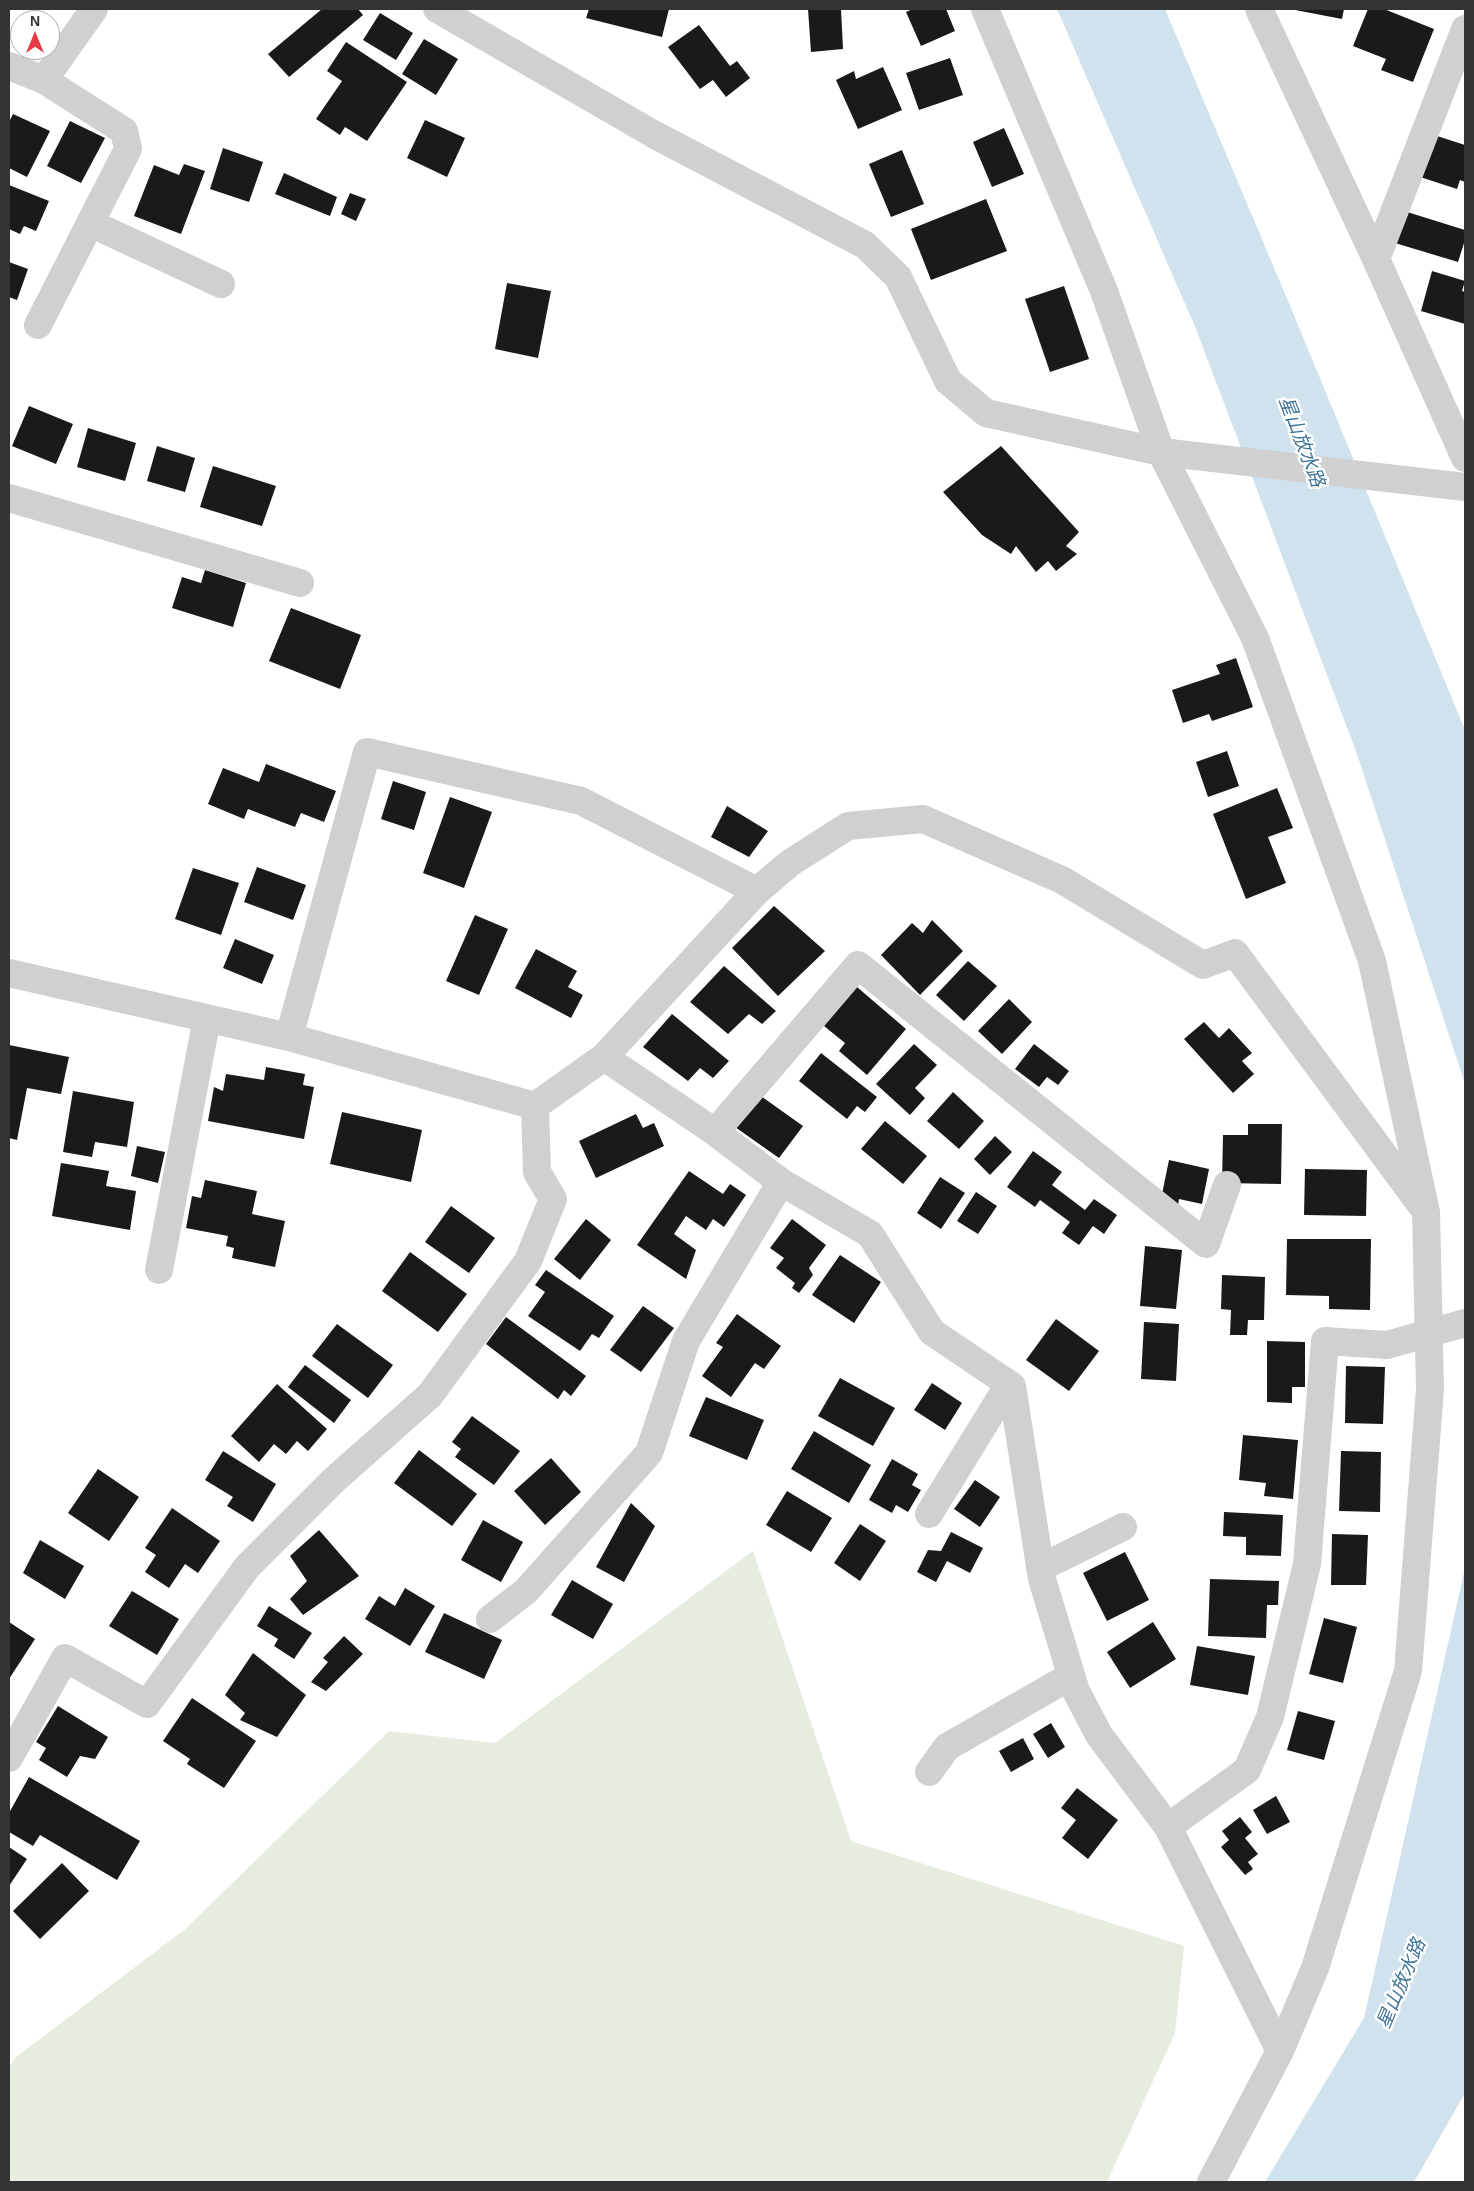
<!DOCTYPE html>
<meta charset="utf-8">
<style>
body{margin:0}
#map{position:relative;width:1474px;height:2191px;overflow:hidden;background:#fff;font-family:Arial,sans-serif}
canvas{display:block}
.frame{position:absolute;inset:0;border:10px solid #333;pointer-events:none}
.north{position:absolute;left:10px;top:10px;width:50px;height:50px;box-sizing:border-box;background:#fff;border:1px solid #adadad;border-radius:50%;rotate:0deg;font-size:14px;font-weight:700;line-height:20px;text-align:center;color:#333}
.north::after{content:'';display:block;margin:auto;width:18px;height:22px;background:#e63946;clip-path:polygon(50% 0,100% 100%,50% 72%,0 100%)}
</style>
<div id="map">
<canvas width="1474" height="2191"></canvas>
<div class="frame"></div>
<div class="north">N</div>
</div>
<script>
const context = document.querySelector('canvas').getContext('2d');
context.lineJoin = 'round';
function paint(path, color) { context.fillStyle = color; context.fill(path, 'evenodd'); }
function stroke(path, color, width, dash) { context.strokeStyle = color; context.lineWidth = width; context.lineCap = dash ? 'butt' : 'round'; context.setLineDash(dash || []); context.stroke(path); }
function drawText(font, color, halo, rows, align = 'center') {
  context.font = font + ' Arial,"Noto Sans JP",sans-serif'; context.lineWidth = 5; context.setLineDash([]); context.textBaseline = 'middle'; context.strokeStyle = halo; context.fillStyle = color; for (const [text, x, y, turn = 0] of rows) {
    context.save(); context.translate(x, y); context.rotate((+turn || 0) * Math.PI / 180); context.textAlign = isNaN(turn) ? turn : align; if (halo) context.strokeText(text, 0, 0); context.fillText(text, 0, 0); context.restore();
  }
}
paint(new Path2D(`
 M753,1551L851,1841L1184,1946L1175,2033L1107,2182H9V2067L16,2057L184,1930L389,1731L495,1743Z`), '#e6ecdf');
paint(new Path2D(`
 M1057,9H1165L1291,308L1465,730V1084L1357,754L1196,329Z
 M1465,1568V2093L1414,2182H1265L1364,2018Z`), '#cfe2ee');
paint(new Path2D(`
 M322,9H358L363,15L289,77L268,54Z
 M589,9H669L662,37L586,18Z
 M808,9H841L843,49L811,52Z
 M913,9H946L955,31L921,46L906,12Z
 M1290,9H1344L1342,19Z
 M1368,9H1384L1434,29L1413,82L1381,70L1386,59L1353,46Z
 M380,13L413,33L396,60L363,40Z
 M699,25L730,66L737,61L750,78L726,97L713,80L700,89L668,47Z
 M424,39L458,59L436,95L402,74Z
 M346,42L407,82L367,141L345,127L340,135L316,119L342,81L327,71Z
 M950,58L963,95L919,110L906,73Z
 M883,67L902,110L858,129L836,80L854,71L856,79Z
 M13,114L50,131L27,177L9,168V122Z
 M425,120L465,138L447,177L407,158Z
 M70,121L105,138L81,183L47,166Z
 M1004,128L1024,174L992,187L973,142Z
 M1434,135L1465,145V182L1460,180L1457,189L1420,177Z
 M223,148L263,162L249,202L210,189Z
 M902,150L924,204L891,217L869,164Z
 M184,164L205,171L181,234L134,216L154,165L179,175Z
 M284,173L337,197L330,216L275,194Z
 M9,185L49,201L36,231L24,226L20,234L9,229Z
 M350,193L366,199L356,221L341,214Z
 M986,199L1007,251L931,280L911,229Z
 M1404,211L1465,230V240L1458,262L1395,243Z
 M9,262L28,269L17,300L9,297Z
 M1432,271L1465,281L1462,291L1465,292V324L1421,311Z
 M507,283L551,291L538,358L495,349Z
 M1064,286L1089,359L1050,372L1025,299Z
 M29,406L73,424L56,464L12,446Z
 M88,428L136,443L125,481L77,467Z
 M157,446L195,458L185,492L147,481Z
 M1001,446L1079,532L1066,546L1077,554L1056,571L1048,561L1036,572L1016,546L1011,554L982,535L943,492Z
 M213,466L276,486L262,526L200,507Z
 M205,570L246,583L233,627L172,608L182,577L201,583Z
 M291,608L361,635L340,689L269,661Z
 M1236,658L1253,707L1212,721L1209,714L1183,723L1172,690L1220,674L1216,665Z
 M1227,751L1239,786L1208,797L1196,762Z
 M266,764L336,791L324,822L301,813L295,827L248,809L244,819L208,804L223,768L259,782Z
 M393,781L426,792L414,830L381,819Z
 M1277,788L1293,828L1268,837L1286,883L1246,899L1213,814Z
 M450,797L492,812L464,888L423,873Z
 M727,806L768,831L749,857L711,837Z
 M257,867L306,885L293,920L244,902Z
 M193,868L239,883L221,935L175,919Z
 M774,906L825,951L778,996L732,948Z
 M475,915L508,929L479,995L446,981Z
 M932,920L963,951L920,995L881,955L912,923L923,933Z
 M235,939L274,955L262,984L223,968Z
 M536,949L577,971L568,987L583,995L571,1018L515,988Z
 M968,961L997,986L964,1021L936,995Z
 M724,966L776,1011L762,1024L749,1014L728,1034L690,1002Z
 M857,987L906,1029L867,1075L839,1051L845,1043L824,1026Z
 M1009,999L1032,1022L1002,1054L978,1031Z
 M672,1014L729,1061L713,1078L700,1068L688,1081L643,1047Z
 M1204,1022L1219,1038L1229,1028L1252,1053L1242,1061L1254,1074L1233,1093L1184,1039Z
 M914,1044L937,1065L915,1088L925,1098L910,1115L876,1084Z
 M1034,1044L1069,1071L1058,1085L1047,1077L1039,1087L1015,1069Z
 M9,1045L69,1057L61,1094L27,1088L17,1140L9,1138Z
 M821,1053L877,1097L865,1112L857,1106L847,1119L799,1081Z
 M266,1067L305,1074L303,1085L314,1087L304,1139L208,1121L214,1087L223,1091L226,1074L264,1080Z
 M73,1091L134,1102L127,1147L95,1142L92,1157L63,1152Z
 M953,1092L984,1121L959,1149L927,1121Z
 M758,1094L803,1126L779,1158L735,1127Z
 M342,1112L422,1130L411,1182L330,1164Z
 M636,1114L643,1128L654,1123L664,1146L596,1178L579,1141Z
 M885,1121L927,1156L903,1184L861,1149Z
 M1248,1124H1282L1281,1184L1222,1183L1223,1135H1248Z
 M995,1136L1012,1152L990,1175L974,1159Z
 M137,1146L165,1152L158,1183L131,1176Z
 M1033,1151L1062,1172L1052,1185L1085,1210L1094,1199L1117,1215L1104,1234L1093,1226L1079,1245L1062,1233L1070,1222L1040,1200L1035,1207L1007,1187Z
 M1169,1160L1209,1169L1202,1204L1179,1199L1178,1206L1161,1199Z
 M61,1163L109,1171L106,1186L136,1191L130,1230L52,1216Z
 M1305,1169L1367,1170L1366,1216L1304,1215Z
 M689,1171L723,1194L730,1184L746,1195L724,1227L713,1219L706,1230L686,1216L674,1234L696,1250L686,1279L637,1245Z
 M940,1177L965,1193L941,1229L917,1213Z
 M205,1180L257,1191L252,1214L285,1221L275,1267L232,1258L234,1248L226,1246L228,1236L186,1228L192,1196L201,1198Z
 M976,1192L997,1206L978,1234L957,1221Z
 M451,1206L495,1238L469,1273L425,1242Z
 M586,1219L611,1240L580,1280L554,1259Z
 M792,1219L826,1245L809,1268L813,1275L799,1293L792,1288L795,1283L776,1268L784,1258L770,1248Z
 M1287,1239H1371L1370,1310L1329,1309V1296L1286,1295Z
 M1145,1246L1182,1250L1176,1309L1140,1306Z
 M410,1252L467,1294L438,1332L382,1291Z
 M840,1255L881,1282L854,1323L812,1295Z
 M546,1270L614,1316L599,1338L592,1334L580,1351L528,1316L545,1292L535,1285Z
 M1222,1275L1265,1277L1264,1320H1248L1247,1335H1230L1231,1310L1221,1309Z
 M643,1306L674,1328L641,1372L610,1350Z
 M737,1314L781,1346L764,1369L755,1363L731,1397L702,1376L723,1347L716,1343Z
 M506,1317L586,1376L571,1396L564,1390L558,1399L486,1344Z
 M1056,1319L1099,1351L1069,1391L1026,1360Z
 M1144,1322L1179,1324L1176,1381L1141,1379Z
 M337,1324L393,1365L368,1398L312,1356Z
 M1267,1341L1305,1342V1387H1292V1403L1267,1402Z
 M305,1365L351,1400L334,1423L288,1387Z
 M1346,1366L1385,1367L1383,1424L1345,1423Z
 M840,1378L895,1408L873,1446L818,1416Z
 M932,1383L962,1403L945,1430L914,1410Z
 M277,1384L327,1429L308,1451L297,1441L286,1454L274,1444L259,1462L231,1436Z
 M706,1397L764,1420L747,1460L689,1436Z
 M472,1416L520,1451L494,1485L455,1457L461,1449L452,1442Z
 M814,1431L871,1465L849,1503L791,1469Z
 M1243,1435L1298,1440L1293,1499L1264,1496L1266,1483L1239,1480Z
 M419,1450L477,1494L452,1526L394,1483Z
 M223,1451L276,1484L253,1522L227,1506L233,1497L205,1480Z
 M1341,1451L1381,1452L1380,1512L1339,1511Z
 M551,1458L581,1492L545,1525L514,1491Z
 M892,1459L918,1474L912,1485L921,1490L908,1512L896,1505L892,1513L869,1500Z
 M98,1469L139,1497L109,1541L68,1513Z
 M975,1480L1000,1497L980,1527L954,1509Z
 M787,1491L832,1518L811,1552L766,1525Z
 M631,1503L655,1526L624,1582L596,1567Z
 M172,1508L220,1541L198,1573L185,1564L169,1588L145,1572L156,1555L145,1548Z
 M1224,1512L1283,1515L1281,1556L1246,1555V1537L1223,1536Z
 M483,1520L523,1542L501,1582L461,1560Z
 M860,1524L886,1541L860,1581L834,1563Z
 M319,1530L359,1576L303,1615L290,1599L307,1581L290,1556Z
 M951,1532L983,1548L970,1573L947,1561L936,1582L917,1572L928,1550L941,1551Z
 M1332,1534L1368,1535L1366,1585H1331Z
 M40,1540L84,1566L65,1599L23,1573Z
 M1125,1552L1149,1600L1107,1621L1083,1573Z
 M1210,1579L1279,1581L1278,1605H1267L1266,1638L1208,1636Z
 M572,1580L613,1604L593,1639L551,1615Z
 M405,1588L435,1606L410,1646L365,1619L379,1596L395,1606Z
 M132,1591L179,1619L157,1655L109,1626Z
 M269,1606L312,1633L294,1659L274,1646L278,1639L257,1626Z
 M444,1613L502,1640L484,1679L425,1652Z
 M1324,1618L1357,1627L1343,1683L1309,1674Z
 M9,1622L35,1639L9,1679Z
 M1153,1622L1176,1659L1130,1688L1107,1652Z
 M344,1636L363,1654L326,1691L311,1682L328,1662L323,1658Z
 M1197,1646L1255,1656L1248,1695L1190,1685Z
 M253,1653L306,1695L277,1737L240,1720L245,1713L225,1695Z
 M192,1698L256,1741L224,1788L187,1764L190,1759L163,1741Z
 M58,1706L108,1737L95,1759L80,1756L67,1777L39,1760L46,1748L36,1742Z
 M1298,1711L1335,1721L1324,1760L1287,1750Z
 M1051,1723L1065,1747L1048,1758L1033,1734Z
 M1023,1738L1034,1759L1011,1772L999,1751Z
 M29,1777L140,1841L117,1880L40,1835L33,1846L9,1832V1813Z
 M1077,1788L1118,1820L1088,1859L1062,1838L1076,1820L1061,1808Z
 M1276,1796L1290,1822L1267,1834L1253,1810Z
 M1240,1817L1252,1832L1245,1838L1258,1854L1248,1862L1253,1869L1245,1875L1221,1847L1229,1840L1222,1831Z
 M9,1847L27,1859L9,1886Z
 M62,1863L89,1891L40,1939L13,1911Z`), '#1a1a1a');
stroke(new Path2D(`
 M437,9L655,135L865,245L898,277L948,381L986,413L1161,452L1465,487
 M985,9L1104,291L1161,452L1255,638L1372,961L1426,1212L1430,1389L1408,1671L1315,1968L1280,2051
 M1259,9L1376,259L1465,458
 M9,66L44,80L124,131L128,149L38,325
 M44,80L94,9
 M90,223L221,284
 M1376,259L1465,29
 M9,498L300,583
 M9,973L289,1037L535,1106
 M289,1037L367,752L581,801L757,891
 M604,1057L715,1132L781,1182L870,1234L932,1332L1012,1386L1042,1579L1076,1691L1099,1735L1168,1827
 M715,1132L858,965L1206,1244L1227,1185
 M159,1270L207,1018
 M929,1514L1009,1384
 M1040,1568L1123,1527
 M490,1619L526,1591L649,1453L686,1341L781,1182
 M9,1758L65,1658L147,1704L247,1567L334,1480L430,1395L528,1261L553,1199L537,1172L535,1106L604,1057L757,891L790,863L848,826L923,819L1062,880L1203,965L1235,953L1421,1205
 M929,1772L947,1747L1071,1676
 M1211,2182L1280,2051L1168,1827L1247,1770L1270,1717L1307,1564L1325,1341L1387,1345`), '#d0d0d0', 28);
stroke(new Path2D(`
 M1387,1345L1465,1323`), '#d0d0d0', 28);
drawText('italic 19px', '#3f7597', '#fff', [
 ["星山放水路",1301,442,69],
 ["星山放水路",1402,1984,-67]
]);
</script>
